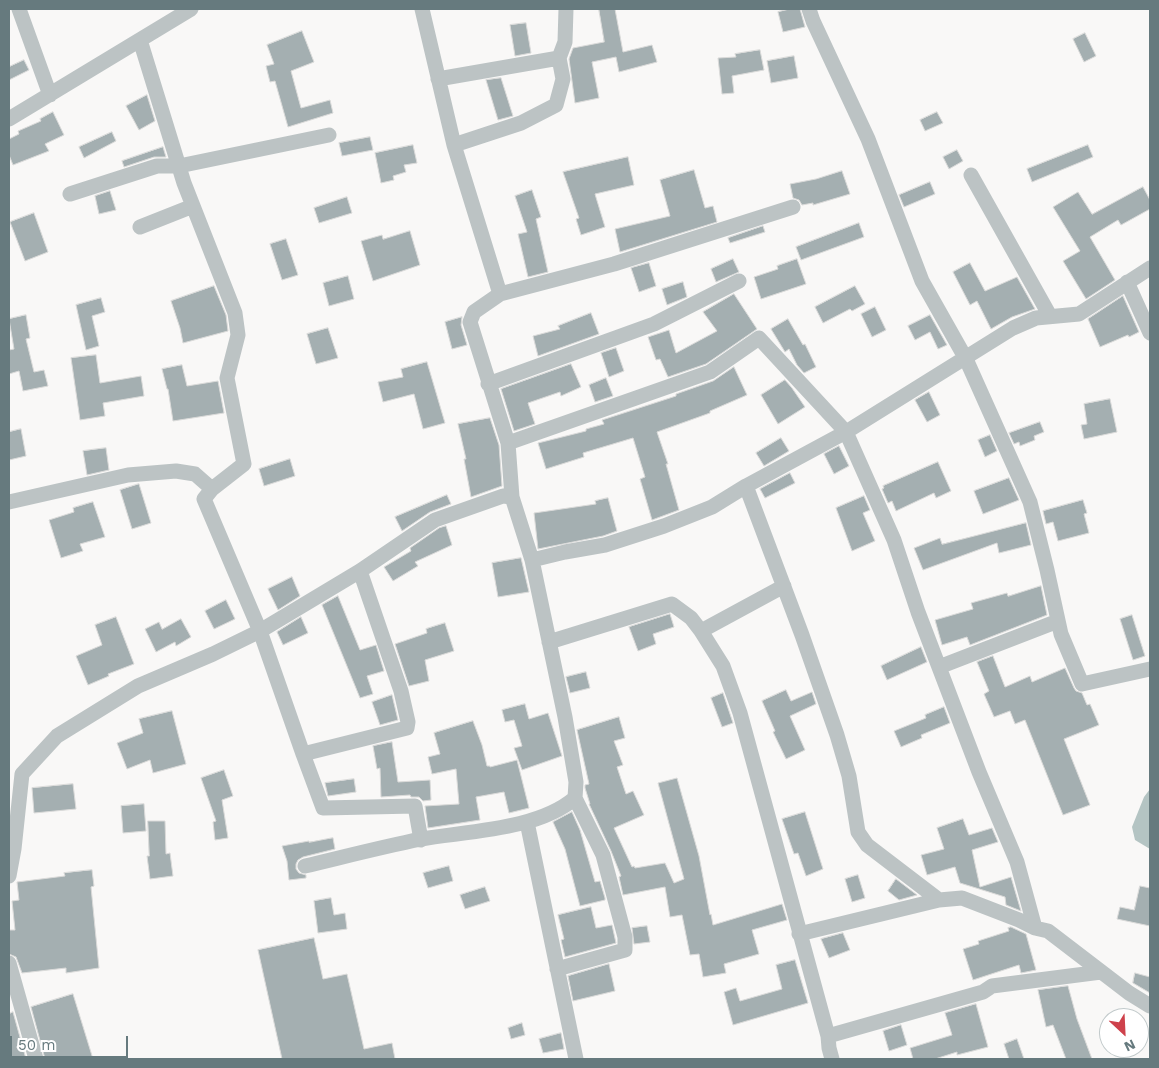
<!DOCTYPE html>
<style>
body{margin:0}
#map{position:relative;width:1159px;height:1068px;overflow:hidden;background:#f9f8f7;font-family:"Work Sans",sans-serif}
canvas{display:block}
.frame{position:absolute;inset:0;border:10px solid #667a7e;pointer-events:none}
.north{position:absolute;left:1099px;top:1008px;width:50px;height:50px;box-sizing:border-box;background:#fff;border:1px solid #c2cacb;border-radius:50%;rotate:155deg;font-size:14px;font-weight:700;line-height:20px;text-align:center;color:#667a7e}
.north::after{content:'';display:block;margin:auto;width:18px;height:22px;background:#ce414b;clip-path:polygon(50% 0,100% 100%,50% 72%,0 100%)}
.scale{position:absolute;left:10px;top:1036px;width:118px;height:22px;box-sizing:border-box;border:2px solid #667a7e;border-top:0;padding-left:6px;font-size:15px;line-height:18px;white-space:nowrap;color:#667a7e;-webkit-text-stroke:4px #fff;paint-order:stroke}
</style>
<div id="map">
<canvas width="1159" height="1068"></canvas>
<div class="frame"></div>
<div class="north">N</div>
<div class="scale">50 m</div>
</div>
<script>
const context = document.querySelector('canvas').getContext('2d');
context.lineJoin = 'round';
function paint(path, color) { context.fillStyle = color; context.fill(path, 'evenodd'); }
function stroke(path, color, width, dash) { context.strokeStyle = color; context.lineWidth = width; context.lineCap = dash ? 'butt' : 'round'; context.setLineDash(dash || []); context.stroke(path); }
paint(new Path2D(`
 M1150,789V849L1135,840L1132,827L1144,797Z`), '#b4c4c3');
const building = new Path2D(`
 M599,9H615L623,52L652,45L657,62L619,72L616,57L592,62L599,98L575,103L569,59L573,48L604,42Z
 M790,9H800L805,27L783,32L778,12Z
 M526,23L531,53L515,56L510,25Z
 M302,31L314,62L291,71L301,108L330,100L333,113L288,127L275,81L270,82L266,66L274,64L267,45Z
 M1085,33L1096,56L1084,62L1073,39Z
 M760,50L764,70L732,76L734,93L722,94L718,58L736,57L735,54Z
 M794,56L798,78L771,83L767,61Z
 M24,60L29,70L9,80V67Z
 M501,78L513,116L498,120L486,80Z
 M147,95L155,121L139,130L126,106Z
 M53,112L64,135L45,144L49,151L13,165L9,155V139L19,134L18,131L41,121L40,119Z
 M937,112L943,123L925,131L920,120Z
 M112,132L116,141L84,158L79,147Z
 M370,137L373,150L342,156L339,143Z
 M413,145L417,163L404,165L406,172L393,176L394,180L381,183L375,153Z
 M1088,145L1093,157L1032,182L1027,169Z
 M163,147L166,157H154L124,167L122,161Z
 M957,150L963,161L949,169L943,157Z
 M628,157L634,185L595,194L605,227L581,235L576,219L579,218L563,172Z
 M694,170L705,208L713,206L717,222L620,252L615,229L670,216L660,180Z
 M842,171L850,194L813,205V203L802,205L799,200L793,198L790,184L816,179Z
 M930,182L935,194L904,207L899,195Z
 M1143,187L1150,200V209L1121,225L1118,220L1090,237L1115,280L1086,299L1063,261L1080,251L1053,207L1078,192L1092,214Z
 M532,190L541,217L536,219L548,272L528,277L518,234L527,232L515,196Z
 M110,191L116,210L99,214L95,196Z
 M347,197L352,213L319,223L314,208Z
 M34,213L48,252L25,261L10,222Z
 M859,223L864,237L801,260L796,247Z
 M763,226L765,232L730,243L728,238Z
 M410,231L420,265L373,281L361,241L382,235L383,239Z
 M286,239L298,275L282,280L270,244Z
 M733,259L739,272L716,282L711,269Z
 M797,259L806,284L761,299L754,277L778,269L777,266Z
 M649,263L656,286L639,292L631,268Z
 M970,263L985,291L1017,277L1035,309L1012,317L991,329L977,301L970,305L953,272Z
 M348,276L354,299L329,306L323,283Z
 M683,282L687,297L667,305L662,289Z
 M214,286L226,315L228,331L183,343L180,328L171,301Z
 M855,286L865,304L852,311L850,309L823,323L815,307Z
 M734,294L757,329L706,364L668,377L660,359L656,360L648,337L669,330L676,353L717,331L703,312Z
 M1123,296L1139,332L1129,337L1128,335L1100,347L1088,319Z
 M101,298L105,312L92,316L99,346L86,350L76,305Z
 M875,307L886,330L872,337L861,314Z
 M591,313L599,334L538,356L533,336L560,329L558,326Z
 M26,315L30,338L26,339L34,372L44,370L48,386L23,391L19,371L9,374V350L14,349L9,319Z
 M930,315L947,345L938,349L930,332L915,340L908,326Z
 M462,317L461,325L467,345L452,349L445,322Z
 M788,319L803,345L805,344L816,367L804,373L797,365L789,349L785,352L771,329Z
 M328,328L338,358L316,364L307,334Z
 M616,348L624,371L609,377L601,353Z
 M96,355L100,383L141,376L144,396L103,403L105,416L80,420L71,358Z
 M427,362L445,423L423,429L414,394L383,402L378,382L403,377L401,369Z
 M571,364L581,387L561,396L560,392L528,403L535,424L514,431L501,389Z
 M182,365L187,386L218,381L224,413L173,421L168,389H167L162,369Z
 M734,367L747,395L710,411V413L657,432L668,464H666L679,510L652,520L640,479L645,477L633,438L583,453L584,457L546,469L538,443L586,431V429L604,424L602,420L676,396V394L713,381Z
 M606,378L613,396L595,402L589,385Z
 M785,380L792,388L805,407L778,424L761,395Z
 M929,392L940,415L927,422L915,400Z
 M1110,399L1117,432L1084,439L1081,425L1087,424L1084,404Z
 M490,418L499,445L502,486L471,497L464,459H466L458,424Z
 M1040,422L1044,432L1034,436L1035,440L1020,446L1019,442L1014,444L1009,433Z
 M21,429L26,456L9,460V432Z
 M990,435L997,451L985,457L978,440Z
 M781,438L789,451L764,466L756,453Z
 M839,446L849,466L834,474L824,454Z
 M106,448L109,470L87,475L83,451Z
 M290,459L295,476L264,486L259,469Z
 M938,462L951,491L936,498L934,493L896,511L892,501L888,503L882,489L884,488L883,486Z
 M790,473L795,483L765,498L760,489Z
 M1009,478L1019,500L983,514L974,491Z
 M139,484L151,523L132,529L120,490Z
 M447,495L451,504L430,512L402,531L395,517Z
 M864,496L870,510L863,513L875,541L852,551L836,508Z
 M608,498L617,531L603,536L538,549L534,513L596,504L595,501Z
 M1083,500L1087,513L1084,514L1089,533L1058,541L1053,522L1046,524L1043,511Z
 M93,502L105,537L80,544L83,551L61,558L49,520L74,512L73,508Z
 M1026,523L1031,545L999,553L997,543L923,570L914,548L940,538L942,544Z
 M446,526L452,545L415,562L418,566L393,581L384,567L411,551L410,548L439,528Z
 M521,558L529,592L498,597L492,563Z
 M292,577L300,596L278,610L268,589Z
 M1041,586L1047,615L970,645L967,637L942,645L935,620L973,609L971,603L1007,593L1008,596Z
 M338,596L360,650L376,645L384,671L367,676L373,694L360,698L322,605Z
 M226,600L235,619L214,629L205,611Z
 M670,614L674,627L653,634L656,644L638,651L629,627Z
 M1132,615L1145,656L1133,660L1120,619Z
 M116,617L134,664L108,674L109,676L88,685L76,656L102,645L95,625Z
 M301,617L308,633L283,645L277,632Z
 M181,619L191,637L176,646L175,642L156,652L145,629L159,622L162,629Z
 M445,623L454,651L425,660L429,681L409,686L395,644L427,633L426,629Z
 M921,647L927,662L887,680L881,666Z
 M993,656L1005,687L1030,676L1032,682L1065,668L1074,688L1076,691L1082,693L1087,705L1090,704L1099,725L1064,739L1090,805L1063,815L1025,720L1015,724L1010,711L994,717L984,694L989,691L977,662Z
 M586,672L590,688L570,693L566,677Z
 M786,690L791,701L812,692L816,704L790,716L805,750L786,759L773,732L775,731L762,701Z
 M723,693L733,723L722,727L711,698Z
 M392,695L398,720L380,725L372,702Z
 M525,704L529,719L548,713L562,756L522,770L514,748L522,746L514,720L505,722L502,710Z
 M944,707L950,723L921,735L922,738L901,747L894,731L926,718L925,715Z
 M172,711L186,764L153,773L150,760L127,769L117,743L143,733L139,719Z
 M619,717L625,738L614,741L623,765L617,767L626,794L633,791L644,815L614,828L632,867L634,866L635,868L665,863L674,883L684,879L658,783L677,778L699,856L710,915L711,914L713,925L782,904L787,920L752,930L759,954L724,964L726,973L703,977L699,954L690,955L682,915L670,917L665,887L623,895L619,877L621,876L611,851L589,804H590L585,788V785L589,784L577,730Z
 M473,721L482,745L487,766H490V767L517,760L529,808L509,813L504,792L476,797L480,820L428,828L425,806L459,804L456,769L432,774L428,757L440,754L434,733Z
 M392,742L398,782L430,780L431,800L423,801L419,797H411L410,795L381,797L380,768L377,769L373,746Z
 M224,770L233,796L222,800L228,838L215,840L213,822L216,821L201,778Z
 M354,779L356,792L328,796L325,783Z
 M73,784L76,809L34,813L32,788Z
 M144,804L146,831L123,833L121,806Z
 M572,812L580,830L595,882L600,881L605,898V900L580,906L565,849L553,822Z
 M805,812L823,869L806,876L798,853L794,854L782,819Z
 M963,819L969,835L992,828L998,842L972,850L980,887L1011,877L1021,911L1006,905L1005,897L960,883L955,867L927,875L921,855L944,849L937,828Z
 M148,821H165L166,854L170,853L173,876L150,879L147,856H149Z
 M333,838L335,849L303,857L298,860L296,864V869L299,873L306,875V878L289,880L287,861L282,846L309,841V842Z
 M449,866L453,881L428,888L423,873Z
 M92,870L94,886L91,887L99,968L66,973V968L22,973L16,957L9,954V930H15L12,901L19,900L17,882L65,876L64,873Z
 M858,875L865,898L852,902L845,879Z
 M896,879L917,895L899,900L888,891Z
 M1140,886L1150,888V926L1117,919L1120,907L1134,910Z
 M485,887L490,901L465,909L460,895Z
 M331,898L334,915L345,913L347,929L318,933L314,901Z
 M591,907L596,928L612,925L616,943L565,957L561,940L564,939L558,915Z
 M647,926L650,942L634,944L632,928Z
 M1011,927L1026,934L1036,970L1021,973L1019,965L973,980L963,949L979,944L978,941L1009,931L1008,928Z
 M843,933L850,950L829,958L821,939Z
 M314,938L323,979L347,974L364,1049L392,1043L395,1059H282L258,950Z
 M795,960L808,1003L733,1025L724,992L736,988L740,1001L782,989L776,965Z
 M609,964L615,991L573,1001L568,976Z
 M1135,973L1150,977V993L1133,983Z
 M1068,986L1077,1019L1092,1059H1066L1053,1025L1046,1027L1038,990Z
 M73,994L93,1059H45L31,1007Z
 M976,1004L988,1047L957,1055V1052L935,1059H913L910,1048L952,1035L945,1013Z
 M13,1012L26,1059H9V1014Z
 M522,1023L525,1035L511,1039L508,1028Z
 M901,1025L907,1045L889,1051L883,1031Z
 M561,1033L564,1049L543,1053L539,1039Z
 M1017,1039L1024,1059H1009L1004,1044Z`);
paint(building, '#a4afb1');
stroke(building, '#dadad9', 1);
stroke(new Path2D(`
 M19,9L50,95
 M422,9L454,145L500,294
 M809,9L813,21L868,139L922,281L966,359L1030,502L1047,570L1061,634L1082,684L1150,669
 M438,79L559,58L565,42L566,9
 M9,119L191,9
 M454,145L521,123L556,105L563,79L559,58
 M971,175L1050,316
 M70,194L157,166H179L329,135
 M140,227L193,206
 M1127,282L1150,333
 M488,384L654,324L739,281
 M508,443L710,372L759,338L846,432L894,540L918,612L979,772L1017,862L1035,928
 M746,486L846,432L1013,328L1036,318L1079,314L1150,268
 M512,497L508,443L470,322L474,312L500,294L614,264L793,207
 M9,502L128,475L176,471L195,474L212,489
 M360,571L401,691L408,722L407,728L303,754L260,631L360,571L435,520L503,496L512,497L532,560L565,552L605,545L664,526L712,507L746,486L802,635L837,735L849,776L858,832L867,845L939,900L962,898L1019,920L1035,928L1048,931L1129,993L1150,1006
 M701,631L784,586
 M549,642L672,604L691,618L701,631L723,666L740,713L828,1036L829,1048L832,1059
 M939,667L1058,621
 M303,754L323,808L415,806L421,840
 M527,822L576,1059
 M305,866C343,857 382,847 421,839C468,831 538,830 575,798L576,782L565,717L532,560
 M9,876L14,849L22,774L57,736L138,686L213,654L260,631L204,499L212,489L244,464L227,378L238,335L235,313L184,183L140,40
 M799,934L939,900
 M9,963L36,1059
 M557,969L625,950V937L603,855L575,798
 M828,1036L983,992L992,986L1101,972`), '#bcc3c4', 15);
</script>
